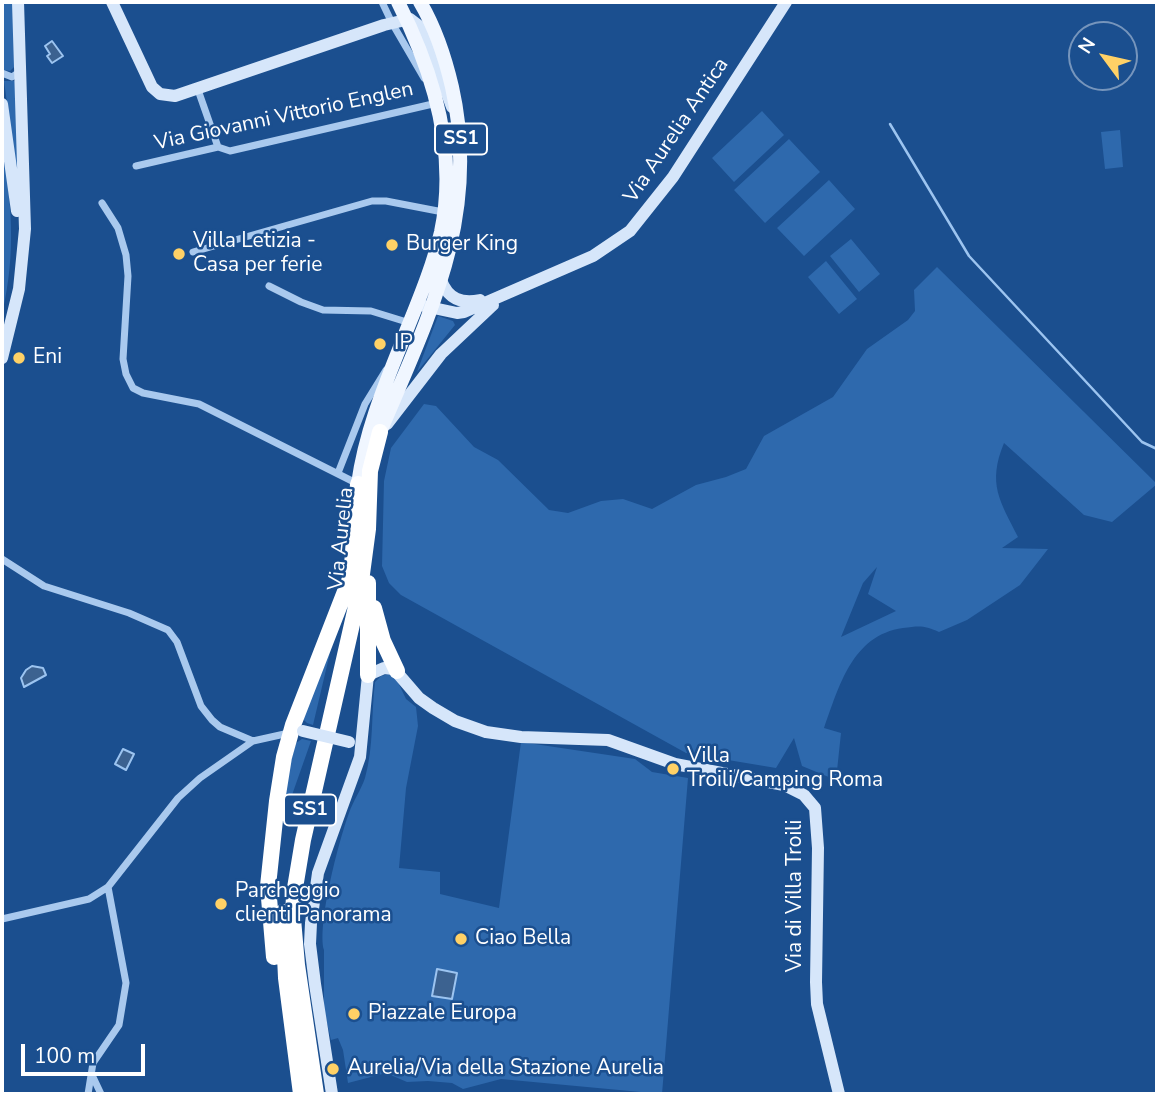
<!DOCTYPE html>
<style>
body{margin:0}
#map{position:relative;width:1159px;height:1096px;overflow:hidden;background:#1b4f8f;font-family:"Nunito Sans",sans-serif}
canvas{display:block}
.frame{position:absolute;inset:0;border:4px solid #fff;pointer-events:none}
.north{position:absolute;left:1068px;top:21px;width:70px;height:70px;box-sizing:border-box;background:#1b4f8f;border:2px solid #7695bc;border-radius:50%;rotate:303deg;font-size:19px;font-weight:700;line-height:28px;text-align:center;color:#fff}
.north::after{content:'';display:block;margin:auto;width:24px;height:32px;background:#ffd166;clip-path:polygon(50% 0,100% 100%,50% 72%,0 100%)}
.scale{position:absolute;left:21px;top:1044px;width:124px;height:32px;box-sizing:border-box;border:4px solid #fff;border-top:0;padding-left:9px;font-size:21px;line-height:24px;white-space:nowrap;color:#fff;-webkit-text-stroke:5px #1b4f8f;paint-order:stroke}
</style>
<div id="map">
<canvas width="1159" height="1096"></canvas>
<div class="frame"></div>
<div class="north">N</div>
<div class="scale">100 m</div>
</div>
<script>
const context = document.querySelector('canvas').getContext('2d');
context.lineJoin = 'round';
function paint(path, color) { context.fillStyle = color; context.fill(path, 'evenodd'); }
function stroke(path, color, width, dash) { context.strokeStyle = color; context.lineWidth = width; context.lineCap = dash ? 'butt' : 'round'; context.setLineDash(dash || []); context.stroke(path); }
function drawText(font, color, halo, rows, align = 'center') {
  context.font = font + ' "Nunito Sans",sans-serif'; context.lineWidth = 5; context.setLineDash([]); context.textBaseline = 'middle'; context.strokeStyle = halo; context.fillStyle = color; for (const [text, x, y, turn = 0] of rows) {
    context.save(); context.translate(x, y); context.rotate((+turn || 0) * Math.PI / 180); context.textAlign = isNaN(turn) ? turn : align; if (halo) context.strokeText(text, 0, 0); context.fillText(text, 0, 0); context.restore();
  }
}
paint(new Path2D(`
 M2,2H13L15,66L10,71L4,70L3,66Z
 M4,81H16L20,197Z
 M762,111L784,135L734,182L712,158Z
 M1120,130L1123,167L1105,169L1101,132Z
 M2,138C11,202 17,250 2,314Z
 M789,139L820,172L765,223L734,190Z
 M829,180L855,209L804,256L777,228Z
 M851,239L880,274L859,292L830,256Z
 M826,261L857,299L839,314L808,277Z
 M937,267L1157,484L1112,522L1084,515L1004,443C987,484 1000,501 1018,537L1002,548L1048,549L1020,585L967,620L939,632C924,625 919,626 903,628C852,635 839,687 824,728L841,733L836,780L802,766L794,738L776,768L686,753L401,595L389,583L382,566L384,481L391,448L424,404L436,406L474,447L498,460L549,510L568,513L601,501L623,499L652,509L696,485L726,477L746,469L764,436L833,397L867,349L908,320L915,311L914,290ZM877,567L868,594L896,611L841,637L863,583Z
 M438,316L453,321L455,325L417,372Z
 M333,640L313,725L307,723L303,719Z
 M389,674L396,678L406,699L416,707L418,726L406,788L399,868L440,872V894L499,908L521,742L635,759L652,772L688,778L662,1094L501,1079L463,1089L452,1083L428,1081L407,1082L386,1073L348,1083L343,1050L338,1038L331,1040L324,1010V950C317,924 339,840 349,813C353,801 361,790 365,778C374,746 371,714 375,682L381,676Z
 M302,739L311,741L292,795L283,808V791L296,743Z`), '#2e69ad');
const water = new Path2D(`
 M52,41L63,56L52,63L47,56L50,54L45,46Z
 M32,666L43,668L46,675L24,687L21,678L26,670Z
 M123,749L134,754L126,770L115,764Z
 M437,969L457,973L452,999L432,996Z`);
paint(water, '#3c6290');
stroke(water, '#9cc4f0', 2);
stroke(new Path2D(`
 M890,124L969,256L1142,442L1157,449`), '#9cc4f0', 2.5);
stroke(new Path2D(`
 M382,2L392,23L424,78
 M2,73L12,77L19,72
 M197,87L218,147
 M136,166L218,147L230,151L437,103
 M102,203L118,228L126,255L128,276L123,359L126,374L133,388L143,393L199,404L358,484
 M193,252L372,201H386L443,212
 M269,286L301,302L323,310L371,311L410,323
 M338,473L365,404L386,370
 M2,559L44,586L129,613L168,630L177,642L201,706L212,720L220,727L253,741L289,733
 M2,919L89,899L108,887L178,798L200,778L253,741
 M92,1075L101,1094
 M88,1094L93,1063L119,1025L126,983L108,887`), '#a9c9ee', 7);
stroke(new Path2D(`
 M112,2L152,87L160,94L175,96L384,25L410,19L423,29L452,107
 M2,104L17,211
 M441,280C448,299 462,304 480,300
 M424,306L457,313L464,312L593,256L630,231L673,177L786,2
 M2,358L19,289L25,229L18,2
 M387,424L441,354L493,305
 M332,1094L315,984L310,944L311,923L318,873L360,757L368,675L384,668L394,669L419,698L433,708L455,721L486,732L521,737L608,740L675,764L784,785L804,795L815,808L818,848L816,982L817,1004L839,1094`), '#d6e6fa', 12);
stroke(new Path2D(`
 M380,432C429,316 481,216 452,87C445,57 436,29 420,2
 M358,484C365,434 383,389 402,342C416,306 432,270 441,232C458,152 434,73 398,2`), '#f0f6ff', 14);
stroke(new Path2D(`
 M351,579L358,484
 M374,608L383,641L397,671
 M368,675V583
 M283,912L286,978L301,1094
 M274,957L268,886L277,801L284,757L293,725L353,571
 M316,1094L297,965L293,919L294,894L303,840L360,589L368,529L370,471L380,432`), '#fff', 16);
stroke(new Path2D(`
 M303,731L349,742`), '#d6e6fa', 12);
for (const [x, y, r, color] of [
 [392,245,7,"#ffd166"],
 [179,254,7,"#ffd166"],
 [380,344,7,"#ffd166"],
 [19,358,7,"#ffd166"],
 [673,769,7,"#ffd166"],
 [221,904,7,"#ffd166"],
 [461,939,7,"#ffd166"],
 [354,1014,7,"#ffd166"],
 [333,1069,7,"#ffd166"]
]) { const dot = new Path2D(); dot.arc(x, y, r, 0, 2 * Math.PI); context.fillStyle = color; context.fill(dot); stroke(dot, '#1b4f8f', 2.5); }
for (const [x, y, w] of [
 [461,139,52],
 [310,810,52]
]) { const box = new Path2D(); box.roundRect(x - w / 2, y - 15.5, w, 31, 5); context.fillStyle = '#1b4f8f'; context.fill(box); stroke(box, '#fff', 2); }
drawText('bold 19px', '#fff', null, [
 ["SS1",461,139],
 ["SS1",310,810]
]);
drawText('21px', '#fff', '#1b4f8f', [
 ["Via Giovanni Vittorio Englen",284,117,-12],
 ["Via Aurelia Antica",677,131,-56],
 ["Via Aurelia",342,539,-84],
 ["Via di Villa Troili",796,896,-90]
]);
drawText('21px', '#fff', '#1b4f8f', [
 ["Villa Letizia -",193,242],
 ["Casa per ferie",193,266],
 ["Burger King",406,245],
 ["IP",394,344],
 ["Eni",33,358],
 ["Villa",687,757],
 ["Troili/Camping Roma",687,781],
 ["Parcheggio",235,892],
 ["clienti Panorama",235,916],
 ["Ciao Bella",475,939],
 ["Piazzale Europa",368,1014],
 ["Aurelia/Via della Stazione Aurelia",347,1069]
], 'left');
</script>
